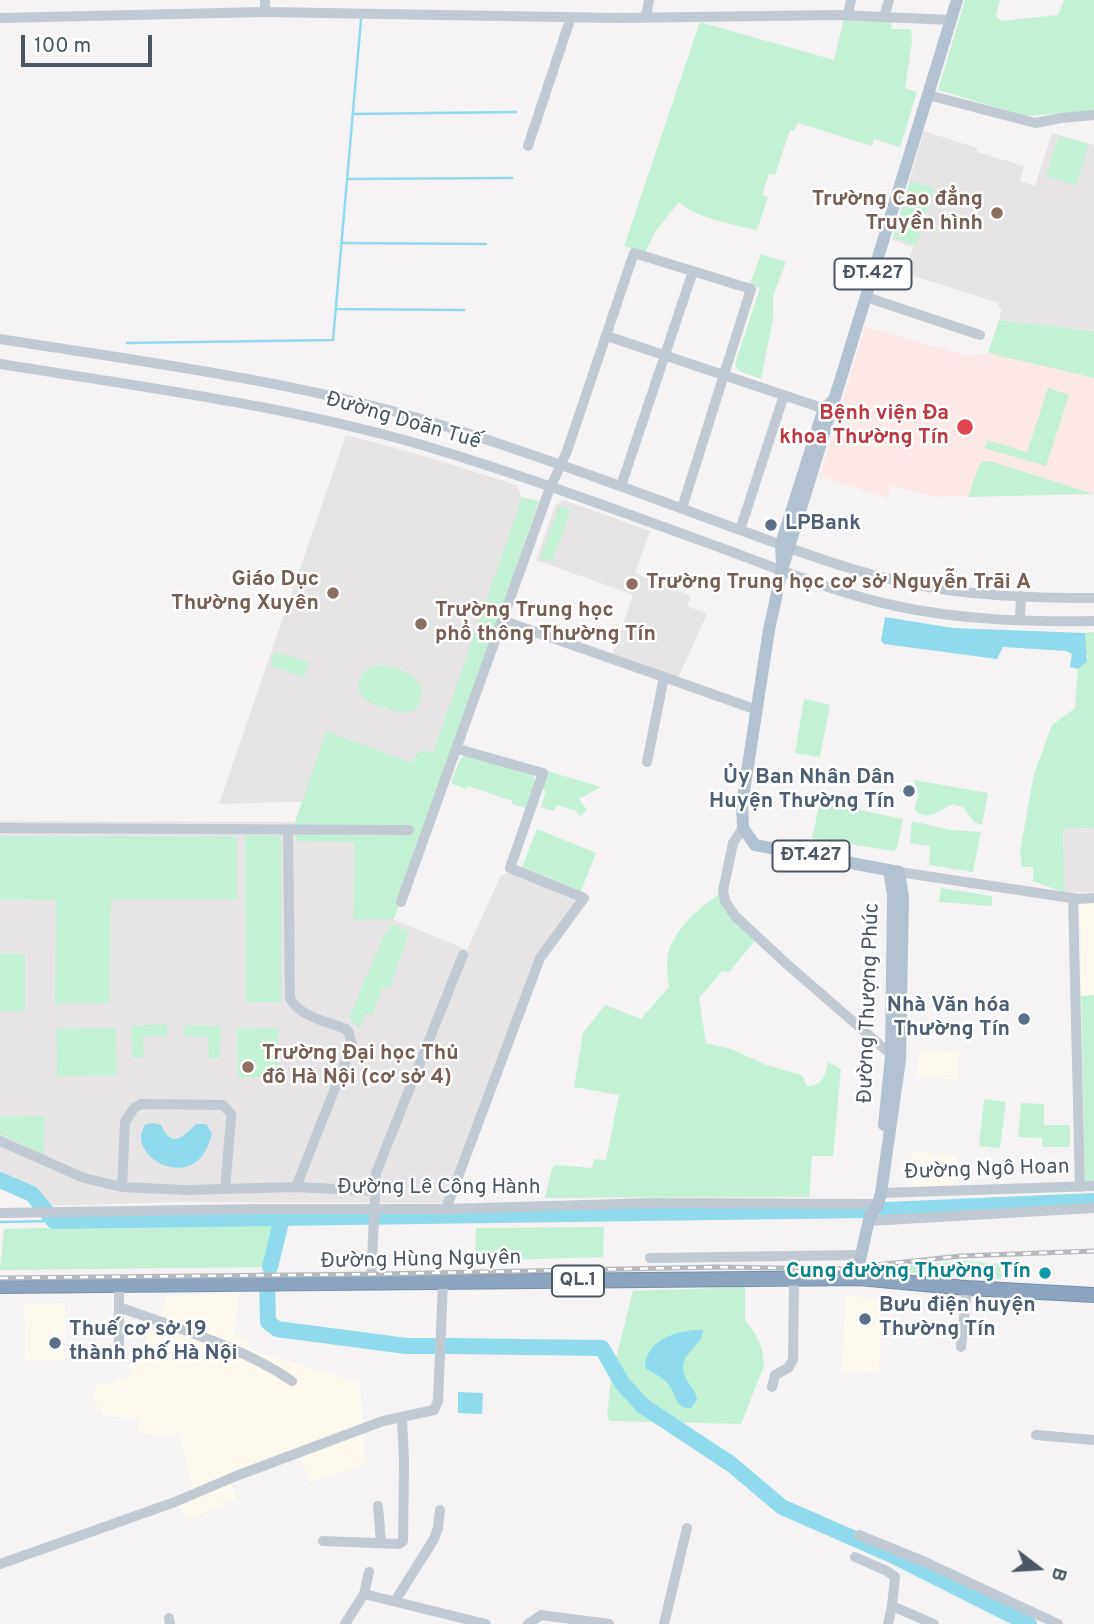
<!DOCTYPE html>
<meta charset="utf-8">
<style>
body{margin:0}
#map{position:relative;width:1094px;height:1624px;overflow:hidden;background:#f5f3f3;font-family:Overpass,sans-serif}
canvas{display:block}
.north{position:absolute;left:1003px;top:1533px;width:70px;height:70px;-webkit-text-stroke:5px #fff;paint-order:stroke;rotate:107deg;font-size:19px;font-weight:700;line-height:28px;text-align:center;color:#4a5661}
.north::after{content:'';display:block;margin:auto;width:24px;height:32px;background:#4a5661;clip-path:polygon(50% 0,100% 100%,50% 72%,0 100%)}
.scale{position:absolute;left:21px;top:35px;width:131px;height:32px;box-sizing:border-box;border:4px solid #4a5661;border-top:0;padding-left:9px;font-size:21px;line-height:24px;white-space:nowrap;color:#4a5661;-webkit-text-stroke:5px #fff;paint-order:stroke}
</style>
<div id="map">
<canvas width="1094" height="1624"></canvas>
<div class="north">B</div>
<div class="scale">100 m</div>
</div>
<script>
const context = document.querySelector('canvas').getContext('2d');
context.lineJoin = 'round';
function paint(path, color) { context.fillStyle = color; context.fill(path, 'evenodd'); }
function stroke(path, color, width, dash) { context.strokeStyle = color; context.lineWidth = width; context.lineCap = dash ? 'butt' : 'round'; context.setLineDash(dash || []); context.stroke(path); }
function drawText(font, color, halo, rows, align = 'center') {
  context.font = font + ' Overpass,sans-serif'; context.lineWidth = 5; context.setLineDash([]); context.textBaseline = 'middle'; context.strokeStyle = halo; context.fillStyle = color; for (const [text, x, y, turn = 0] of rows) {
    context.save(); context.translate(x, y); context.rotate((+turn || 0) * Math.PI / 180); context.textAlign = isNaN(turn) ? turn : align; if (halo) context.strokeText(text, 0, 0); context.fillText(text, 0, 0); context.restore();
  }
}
paint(new Path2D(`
 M1094,903V995L1081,996L1080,904Z
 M920,1049L959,1053L957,1080L917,1076Z
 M912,1151L957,1156L953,1191L908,1186Z
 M239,1293L234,1334L249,1340L248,1349L360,1383L365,1465L309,1483L299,1450L227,1473L236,1499L188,1520L180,1507L192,1482L178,1432L162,1436L138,1433L139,1419L105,1416L93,1400L97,1383L112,1384L131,1373L130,1358L152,1332L162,1314L168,1295Z
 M846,1295L883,1299L879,1373L842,1370Z
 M65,1303L64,1360H25L24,1304Z`), '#fdf9ef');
paint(new Path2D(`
 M924,131L977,148V152L1024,166L1020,181L1035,186L1052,133L1094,145V331L999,320L1002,308L998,306L999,303L904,273L913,247L892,240Z
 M346,435L424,456L516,485L522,497L437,746L432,756L371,800L219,804Z
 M563,500L650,531L635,573L691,596L687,606L707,614L677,680L612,656L633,595L536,560L555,506Z
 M0,821L421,822L383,915L467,950L501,875L509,873L573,898L575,904L535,957L446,1203L177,1202L39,1206L23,1187L0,1176Z
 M1094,828V892L1065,893L1063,829Z`), '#e6e4e5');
paint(new Path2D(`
 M865,327L968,356L988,353L1094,378V494L935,497L891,485L887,498L820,476Z`), '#fce8e6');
paint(new Path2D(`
 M965,0H1000L996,15L1001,21L1058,15L1064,0H1094V111L1025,116L938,90Z
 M844,18L892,20L891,29H911L912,42L905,88L917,92L900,147L874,139L872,146L798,123L794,131L790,130L775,175L769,174L762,195L768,197L757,230C736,225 694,218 679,202L655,232L645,253L624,246L700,22L834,60Z
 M1059,136L1089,144L1076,186L1046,176Z
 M911,181L931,187L933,192L916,245L893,237Z
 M761,254L786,262L773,296V319L761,379L739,371L735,364L760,288L750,284Z
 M999,320L1094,331V378L988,353Z
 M1048,388L1069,395L1046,466L984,448L987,440L1027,452Z
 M983,461L993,462L1094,494L968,497L978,468Z
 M522,497L539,501L394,919L353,920L354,842L296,841L295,822L326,731L412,763L416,754L425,750L433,753Z
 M560,505L571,510L552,562L540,558Z
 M1094,632V828L1063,829L1065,893L1033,881V867H1022L1020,851L1034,774L1052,725L1075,708L1078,669L1085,664L1088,657L1085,651V633Z
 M275,652L309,662L304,677L270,666Z
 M375,665C393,665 428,676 421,699C419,704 417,709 412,712C403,715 372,705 365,699C351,688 362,670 375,665Z
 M804,699L830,705L820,757L795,753Z
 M467,754L531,773L537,782L528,809L512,804V801L468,786L466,789L451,783L460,759Z
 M547,771L601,787L579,799L587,810L580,816L576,811L557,805L554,811L541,807L546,791L540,789Z
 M914,780L988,793L982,825L975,823L963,807L953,804C939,809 928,824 914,809L919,794Z
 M820,802L903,819L897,848L893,851L812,838Z
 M912,821L951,830L981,832L973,872L929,865L930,846L910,843Z
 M537,829L596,853L581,891L522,867Z
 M245,835H281V1002H246Z
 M0,836L237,837V899H111L110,1003H55L56,900L0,899Z
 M941,888L992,896V906L939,902Z
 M723,891L725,901L758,937L729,972L722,971L699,998L706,1043L731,1049L766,1065L802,1075L807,1086C822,1086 826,1075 828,1062L841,1069L833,1156H812L809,1197L545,1198L552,1168L556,1165L592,1168L594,1159L606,1160L619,1095L574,1087L583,1033L605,1005L641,1019L669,987C668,977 666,964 668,954C675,927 702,906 723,891Z
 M392,924L409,932L390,988L383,986L372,1016L365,1014L359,1029L349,1017L384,935Z
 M0,953L25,954V1011H0Z
 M1094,995V1182L1085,1183L1081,996Z
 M167,1024V1036L143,1037L144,1057L132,1058L131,1026Z
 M185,1025L221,1026L220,1058H209L208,1037H184Z
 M116,1028L117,1075L57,1076L56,1029Z
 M278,1028L279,1077H238L237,1029Z
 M984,1099L1006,1102L1000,1148L979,1146Z
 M1021,1103L1044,1104V1125H1070V1147H1042V1138L1018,1137Z
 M45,1116L44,1155L0,1134V1117Z
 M275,1222L276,1267L0,1270L4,1229Z
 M604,1227L603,1257L475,1261L476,1228Z
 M967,1261L1000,1264L1001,1279L888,1271L879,1267Z
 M745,1287V1321L755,1333L762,1349L764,1366L741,1424L610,1421L607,1417L611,1379L633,1291Z`), '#c3f1d5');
paint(new Path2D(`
 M885,617L953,628L1085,633L1087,662L1078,669L1070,667L1072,654L1066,651L1003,647L997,659L884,644L881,641Z
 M154,1123L161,1125C172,1150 184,1136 196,1124H206L212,1133C198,1200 121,1155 146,1124Z
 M703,1330C703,1345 682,1352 683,1369C684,1381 696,1389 697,1400L691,1408H685C674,1403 676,1394 669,1385C663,1376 653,1374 645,1368C645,1339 680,1329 703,1330Z
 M458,1392L483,1393L482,1414L458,1413Z`), '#90daee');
stroke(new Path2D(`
 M353,114L516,112
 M348,179L512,178
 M343,243L486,244
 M337,309L464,310
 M127,343L333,340L361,20
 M0,1222L54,1221`), '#90daee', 2.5);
stroke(new Path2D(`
 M0,1180L32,1194L54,1221L865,1210
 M886,1210L1094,1201
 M270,1267L282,1218
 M267,1279L268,1322L277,1329L406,1346H432
 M447,1346L602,1348L622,1383L643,1406L731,1464L782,1507L894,1556L1029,1624`), '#90daee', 16);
const highway = new Path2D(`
 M0,1286L859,1278L967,1288L1094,1295`);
stroke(highway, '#7690ad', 16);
stroke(new Path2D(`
 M265,0V12L618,18L838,15L951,20
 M848,15L851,0
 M646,17L649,0
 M884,17L889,0
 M0,18L265,12
 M928,95L1035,123L1061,118L1094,115
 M528,146L571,17
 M866,297L980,335
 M607,336L825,409
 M0,339C151,363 304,382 451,428C545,458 637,492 729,526C788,547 847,571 908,583C968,596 1032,598 1094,598
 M0,364C149,388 300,407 445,452C539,481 631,515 724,549C781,570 837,593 896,606C961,620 1028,622 1094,621
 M621,486L693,271
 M740,530L784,395
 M1020,620L1021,596
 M504,621L664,677L647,762
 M664,677L757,710
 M0,828L409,830
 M743,828L733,843L723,891L725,901L735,916L789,966L894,1057
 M288,830L290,998C298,1016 328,1022 346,1029L349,1033L352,1045L296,1187
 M899,872L1078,899L1094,898
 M1073,898L1080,1187
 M401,902L548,493L567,451L634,253L751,289L682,508
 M0,1141L84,1178L122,1187L185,1190L296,1187L376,1191
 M122,1187L125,1122L134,1108L141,1104L223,1105L231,1114V1119L225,1189
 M881,1193L1094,1186
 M446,1209L540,958L584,898L510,868L543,773L458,749
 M0,1213L258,1209H446L654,1203L878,1204
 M869,1221L1094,1208
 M650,1258L859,1255
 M371,1283L376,1173L463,955
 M119,1285V1353
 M119,1307C176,1328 241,1346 292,1381
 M961,1347L967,1288
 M772,1387L775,1375L788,1368L793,1360L794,1279
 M1036,1435L1094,1440
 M378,1506L381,1543
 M859,1535L925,1562L1058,1624
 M323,1541L399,1544L403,1541L404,1461L402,1418
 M855,1557L887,1571L895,1577L892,1606L934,1624
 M0,1564L175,1502L236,1476L383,1421L434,1410L438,1401L443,1282
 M364,1594L486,1624
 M395,1601L434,1539L438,1528L440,1510
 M169,1618L170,1624
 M345,1624L364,1594L369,1572
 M528,1624L541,1615L609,1624
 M664,1624L687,1528
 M888,1624L892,1606`), '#c1cad2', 10);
stroke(new Path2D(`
 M782,563L781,544L823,411L834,399
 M884,1125L891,1056L893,895L889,870
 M869,1221L878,1204L881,1193L900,1060L903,897L899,872L755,845L743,828L742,804L769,630L782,570L957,0
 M856,1278L870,1215`), '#b3c2d1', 12);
stroke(highway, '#8ba5c1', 14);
const rail = new Path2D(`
 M0,1278L380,1274L719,1267L837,1269L961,1256L1094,1251`);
stroke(rail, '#b5b8bd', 5);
stroke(rail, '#fff', 2.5, [8]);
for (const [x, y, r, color] of [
 [997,213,7,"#8d6e63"],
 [965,427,9,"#e0444e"],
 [771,525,7,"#5c6f8a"],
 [632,584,7,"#8d6e63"],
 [333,593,7,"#8d6e63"],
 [421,624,7,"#8d6e63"],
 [909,791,7,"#5c6f8a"],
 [1024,1019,7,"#5c6f8a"],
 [248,1067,7,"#8d6e63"],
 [1045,1273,7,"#0f9aa8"],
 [865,1319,7,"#5c6f8a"],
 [55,1343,7,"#5c6f8a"]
]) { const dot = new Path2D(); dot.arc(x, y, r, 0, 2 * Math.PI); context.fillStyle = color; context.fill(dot); stroke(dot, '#fff', 2.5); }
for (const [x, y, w] of [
 [873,274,77],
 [811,856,77],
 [578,1281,52]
]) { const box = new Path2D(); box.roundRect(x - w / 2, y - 15.5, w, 31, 5); context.fillStyle = '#fff'; context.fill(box); stroke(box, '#4a5661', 2); }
drawText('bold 19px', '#4a5661', null, [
 ["ĐT.427",873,274],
 ["ĐT.427",811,856],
 ["QL.1",578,1281]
]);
drawText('bold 21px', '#785e54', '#fff', [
 ["Trường Cao đẳng",983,201,"right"],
 ["Truyền hình",983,225,"right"],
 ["Giáo Dục",319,581,"right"],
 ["Thường Xuyên",319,605,"right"],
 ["Trường Trung học cơ sở Nguyễn Trãi A",646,584],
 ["Trường Trung học",435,612],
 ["phổ thông Thường Tín",435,636],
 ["Trường Đại học Thủ",262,1055],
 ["đô Hà Nội (cơ sở 4)",262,1079]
], 'left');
drawText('bold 21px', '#be3a42', '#fff', [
 ["Bệnh viện Đa",949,415],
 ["khoa Thường Tín",949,439]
], 'right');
drawText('21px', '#4a5661', '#fff', [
 ["Đường Doãn Tuế",403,422,16],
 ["Đường Thượng Phúc",870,1003,-88],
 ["Đường Ngô Hoan",987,1171,-2],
 ["Đường Lê Công Hành",439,1189],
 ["Đường Hùng Nguyên",421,1261,-1]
]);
drawText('bold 21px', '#4e5e75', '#fff', [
 ["LPBank",785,525],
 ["Ủy Ban Nhân Dân",895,779,"right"],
 ["Huyện Thường Tín",895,803,"right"],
 ["Nhà Văn hóa",1010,1007,"right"],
 ["Thường Tín",1010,1031,"right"],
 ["Bưu điện huyện",879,1307],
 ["Thường Tín",879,1331],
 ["Thuế cơ sở 19",69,1331],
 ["thành phố Hà Nội",69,1355]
], 'left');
drawText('bold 21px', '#0d838f', '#fff', [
 ["Cung đường Thường Tín",1031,1273]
], 'right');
</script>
